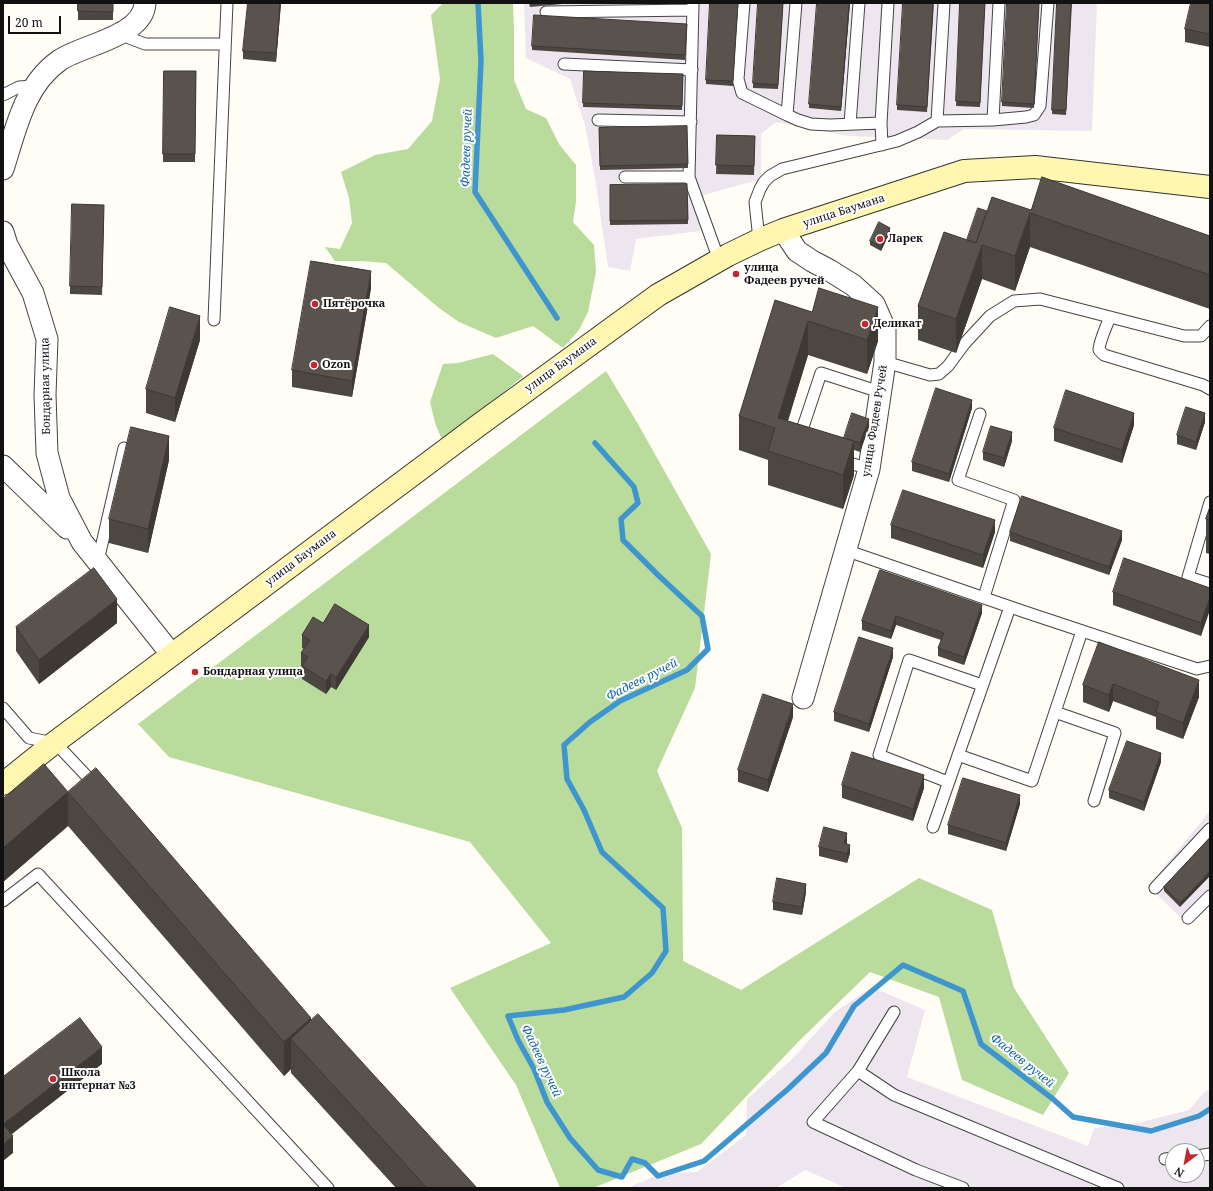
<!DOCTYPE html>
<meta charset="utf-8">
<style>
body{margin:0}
#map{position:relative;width:1213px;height:1191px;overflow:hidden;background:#fffdf5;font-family:"Noto Serif",serif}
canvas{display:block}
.frame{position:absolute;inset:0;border:4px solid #111;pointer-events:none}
.north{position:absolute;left:1165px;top:1143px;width:40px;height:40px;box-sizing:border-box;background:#fff;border:1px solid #a0a0a0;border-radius:50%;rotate:212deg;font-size:11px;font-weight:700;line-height:16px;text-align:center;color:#111}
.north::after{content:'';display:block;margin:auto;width:14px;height:18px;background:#c4262e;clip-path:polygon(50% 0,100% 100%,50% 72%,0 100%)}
.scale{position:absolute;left:8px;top:16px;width:53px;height:18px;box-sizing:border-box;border:2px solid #111;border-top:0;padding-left:5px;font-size:12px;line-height:14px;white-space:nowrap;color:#111;-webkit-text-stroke:3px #fff;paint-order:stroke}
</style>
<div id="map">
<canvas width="1213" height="1191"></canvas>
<div class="frame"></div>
<div class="north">N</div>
<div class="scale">20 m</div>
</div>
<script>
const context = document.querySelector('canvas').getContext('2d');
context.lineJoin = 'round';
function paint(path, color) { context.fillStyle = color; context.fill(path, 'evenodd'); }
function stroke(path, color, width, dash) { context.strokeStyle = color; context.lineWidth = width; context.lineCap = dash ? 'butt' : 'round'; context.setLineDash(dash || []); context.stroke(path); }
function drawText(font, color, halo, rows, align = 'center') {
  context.font = font + ' "Noto Serif",serif'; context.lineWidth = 4; context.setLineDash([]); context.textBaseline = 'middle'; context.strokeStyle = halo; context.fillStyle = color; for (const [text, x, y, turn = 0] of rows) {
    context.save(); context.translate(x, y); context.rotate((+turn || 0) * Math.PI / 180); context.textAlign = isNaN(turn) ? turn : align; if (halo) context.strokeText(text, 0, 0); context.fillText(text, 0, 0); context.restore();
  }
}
paint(new Path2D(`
 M524,3H1097L1092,131L964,129L947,140L849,136L776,122L761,134V179L704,195L700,231L636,239L630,271L608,267L595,178L585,125L570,79L526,58Z
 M1210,811V903L1188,925L1148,886Z
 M872,987L925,1010L907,1077L1088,1146L1094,1128L1138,1123L1189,1110L1204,1092L1210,1089V1188H846L805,1170L776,1188H632V1186L660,1174L697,1172L746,1135L747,1099L790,1061L835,1012ZM1173,1151H1197V1175H1173Z`), '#eee6ef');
paint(new Path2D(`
 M443,3H513L514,31V80L526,109L546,118L559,144L576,165V202L573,222L594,245L596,272L588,312L579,330L563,348L533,326L496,338L459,322L439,308L386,263L361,261H335L325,247L340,249L352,223L349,198L341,172L375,155L408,149L432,121L440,79L431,15Z
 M493,354L523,376L465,425L445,447L435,423L430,402L443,364L458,363Z
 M606,371L638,424L711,554L695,688L657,771L682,828L683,961L741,990L919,878L992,910L1014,988L1069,1073L1043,1115L962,1080L939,997L870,972L799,1041L701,1144L593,1188H560L516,1085L450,988L551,943L470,842L169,757L138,724Z`), '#b9dc9c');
stroke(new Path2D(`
 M478,3L481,61L475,192L557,318
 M595,443L634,487L638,503L621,519L623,540L658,575L702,616L708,649L687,670L620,701L590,722L564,745L567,779L584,810L602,852L663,908L666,951L652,973L624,997L564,1010L508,1016L518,1040L534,1069L547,1102L570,1138L598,1170L622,1177L632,1159L645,1163L658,1176L704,1161L788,1089L826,1053L854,1006L903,965L963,991L981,1044L1053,1099L1073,1117L1151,1131L1199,1116L1210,1109`), '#3f96cf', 5.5);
const lane = new Path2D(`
 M693,3L689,177L719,260
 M744,3L738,79L742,93L787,115L798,120L811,124L830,125L881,123
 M546,12L693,10
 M119,34L145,44H225
 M564,64L692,70
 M3,95L19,87L34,86
 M787,115L796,3
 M598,120L691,122
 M993,120L999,3
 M937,121L944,3
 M850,124L859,3
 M882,145L881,123L888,3
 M625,177H689
 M759,240L755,202L760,189L764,182L770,176L782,169L897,141L918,132L937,121L993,120L1026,117L1034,115L1040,106L1048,3
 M1110,317C1107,325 1099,342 1099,350L1104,355L1203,385L1210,389
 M214,320L227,3
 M885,362L930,375L939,374L948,366L965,343L990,316L1014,301L1040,299L1184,336H1201L1210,326
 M980,414L958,480L1014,500L984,597
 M799,439L821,373L880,392
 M840,460L869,469
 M1210,502L1188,577L1210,584
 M845,550L1025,612L1197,669L1210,666
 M98,561L124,448
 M3,708L29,738L54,743L63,751L96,786
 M1055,712L1115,733L1094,801
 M958,755L1032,781L1082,631
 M948,782L879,755L909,660L982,685
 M933,827L1010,607
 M1155,888L1210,829
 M3,901L38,874L328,1188
 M1188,918L1210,896
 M894,1012L858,1071L894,1095L1118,1188
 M858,1071L813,1122L916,1170L963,1188
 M1197,1156L1210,1154
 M1165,1159L1173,1158`);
const street = new Path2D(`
 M3,169C16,129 24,85 60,60C82,45 144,36 145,3
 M783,230L797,251L812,261L829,270L853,285L874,304L885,329V362L869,469L803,698
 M3,232L7,245L33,293L47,339L45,395L47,453L59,498L82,542L172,655
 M3,466L67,528`);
const secondary = new Path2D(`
 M3,784L54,743L479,425L658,295L728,255L759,240L783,230L964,171L1035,167L1210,187`);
stroke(lane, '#444', 13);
stroke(street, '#444', 23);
stroke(secondary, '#333', 24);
stroke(lane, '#fff', 11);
stroke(street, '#fff', 21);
stroke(secondary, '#fff6b0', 22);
paint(new Path2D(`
 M78,3H113V20H78Z
 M248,3H281L276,62L243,59V51Z
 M529,3H573L530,7Z
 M738,3L733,86L706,84V80Z
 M783,3L778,89L753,88V83Z
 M850,3L841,111L809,108V104Z
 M934,3L927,112L897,110V105Z
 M960,3H985L980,107L956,106Z
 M1039,3L1034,108L1002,106V102Z
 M1057,3H1072L1066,115L1052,114Z
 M1210,3V47L1185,42V29Z
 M687,24L685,60L532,50V46Z
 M164,71H196L195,162H163Z
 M584,71L683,74L682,110L583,107Z
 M687,126L688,168L600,170L599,128Z
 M717,135L755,136L754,175L716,174Z
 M687,184L688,224L610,225V185Z
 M1031,210L1210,236V309L1030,247L1015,291L982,279L956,353L918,340V306L967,240L987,211Z
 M104,214L102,295L70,294V286Z
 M890,232L881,251L870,245V241Z
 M371,288L352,397L292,387V370Z
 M812,312L878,341L867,374L808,355L788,421L844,438L869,427L860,452L854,450V475L843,509L768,485V460L739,450V416Z
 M200,340L175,422L146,413V389Z
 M972,408L949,482L912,471V462Z
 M1205,422L1196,450L1177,444V435Z
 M1134,425L1122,463L1054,441V428Z
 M1012,441L1004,467L983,460V452Z
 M169,460L148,553L109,543V519Z
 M1210,507V554L1206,553V519Z
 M891,525L995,532L983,568L891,538Z
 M1010,532L1122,540L1109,575L1010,541Z
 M880,570L982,613L964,665L938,656V648L941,640L896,625L891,639L862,630V621Z
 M1210,588L1201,636L1113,605V592Z
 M117,623L39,684L16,651V627Z
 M323,623L369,637L336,690L331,687L326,694L302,679V667L301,666V653L304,649L302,648V635Z
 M1099,642L1199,697L1183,739L1156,729V717L1113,701L1109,712L1083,702V685Z
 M893,657L869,732L834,721V712Z
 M793,717L768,792L738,782V770Z
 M1161,762L1144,811L1109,798V790Z
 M842,785L924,788L913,821L842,798Z
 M68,792L311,1020L477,1188H396L291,1073V1069L284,1076L68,826L3,882V799Z
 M1020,804L1006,851L948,834V825Z
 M1210,838L1180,907L1164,891V887Z
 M847,841V844L850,853L847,863L819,856V847Z
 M806,892L802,915L773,910V902Z`), '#4d4742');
paint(new Path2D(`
 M280,3H281L276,62V53Z
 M849,3H850L841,111V107Z
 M1030,213V247L1015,291V256Z
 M890,228V232L881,251V247Z
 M982,245V279L956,353V319Z
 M371,271V288L352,397V381Z
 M878,307V341L867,374V340Z
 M200,316V340L175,422V398Z
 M808,321V355L778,452V418Z
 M972,400V408L949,482V474Z
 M1134,413V425L1122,463V450Z
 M1205,413V422L1196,450V442Z
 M869,419V427L860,452V443Z
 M1012,432V441L1004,467V458Z
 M169,436V460L148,553V529Z
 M854,441V475L843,509V475Z
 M995,520V532L983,568V555Z
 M1122,531V540L1109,575V567Z
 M1210,597V610L1201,636V623Z
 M117,599V623L39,684V660Z
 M982,605V613L964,665V657Z
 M896,616V625L891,639V631Z
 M369,625V637L336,690V678Z
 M893,648V657L869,732V724Z
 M331,674V687L326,694V681Z
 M1199,680V697L1183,739V723Z
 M1113,684V701L1109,712V695Z
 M793,704V717L768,792V780Z
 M1161,753V762L1144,811V802Z
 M924,775V788L913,821V809Z
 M68,792V826L3,882V848Z
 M1020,795V804L1006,851V843Z
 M847,833V841L844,852V843Z
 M850,845V853L847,863V854Z
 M1210,871V876L1180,907V903Z
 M806,884V892L802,915V907Z
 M311,1018V1052L291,1039V1069L284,1076V1042Z
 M102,1047V1064L3,1141V1124Z
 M13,1136V1153L3,1161V1144Z`), '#3f3936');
const building = new Path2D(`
 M78,3H113V12L78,11Z
 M248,3H280L276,53L243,51Z
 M710,3H738L733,81L706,80Z
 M758,3H783L778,85L753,83Z
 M817,3H849L841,107L809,104Z
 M903,3H933L927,107L897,105Z
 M960,3H985L980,103L956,101Z
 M1007,3H1039L1034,104L1002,102Z
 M1057,3H1071L1066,110H1052Z
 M1191,3H1210V34L1185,29Z
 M534,15L687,24L685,55L532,46Z
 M164,71H196L195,154H163Z
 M584,71L683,74L682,106L583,103Z
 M687,126L688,164L600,166L599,128Z
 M717,135L755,136L754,166L716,165Z
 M1042,177L1210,236V275L1030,213L1015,256L982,245L956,319L918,306L944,232L976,243L992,197L1031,210Z
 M687,184L688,220L610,221V185Z
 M72,204L104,205L102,287L70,286Z
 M978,208L987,211L976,243L967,240Z
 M879,222L890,228L881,247L870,241Z
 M311,261L371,271L352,381L292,370Z
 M819,288L878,307L867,340L808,321L778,418L854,441L843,475L768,451L775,428L739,416L775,300L812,312Z
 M170,307L200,316L175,398L146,389Z
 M936,388L972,400L949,474L912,462Z
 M1066,390L1134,413L1122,450L1054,428Z
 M1186,407L1205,413L1196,442L1177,435Z
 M852,413L869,419L860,443L844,438Z
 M991,426L1012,432L1004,458L983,452Z
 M131,427L169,436L148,529L109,519Z
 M903,490L995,520L983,555L891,525Z
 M1022,496L1122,531L1109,567L1010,532Z
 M1210,507V520L1206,519Z
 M1124,558L1210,588V597L1201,623L1113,592Z
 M94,568L117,599L39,660L16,627Z
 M880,570L982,605L964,657L938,648L944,633L896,616L891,631L862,621Z
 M335,604L369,625L336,678L331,674L326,681L302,666L308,657L301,653L310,640L302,635L313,617L323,623Z
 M859,637L893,648L869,724L834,712Z
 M1099,642L1199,680L1183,723L1156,712L1159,702L1113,684L1109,695L1083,685Z
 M763,694L793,704L768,780L738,770Z
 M1127,741L1161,753L1144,802L1109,790Z
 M852,752L924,775L913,809L842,785Z
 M44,764L68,792L3,848V799Z
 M96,768L311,1018L284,1042L68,792Z
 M963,778L1020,795L1006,843L948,825Z
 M824,827L847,833L844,843L850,845L847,854L819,847Z
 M1210,838V871L1180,903L1164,887Z
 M777,878L806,884L802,907L773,902Z
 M318,1014L477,1188H427L291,1039Z
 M80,1018L102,1047L3,1124V1077Z
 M3,1124L13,1136L3,1144Z`);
paint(building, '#5a524d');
stroke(building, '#3f3936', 1);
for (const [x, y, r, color] of [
 [880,239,4,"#c4262e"],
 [736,274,4,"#c4262e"],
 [315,304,4,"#c4262e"],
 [865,324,4,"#c4262e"],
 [314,365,4,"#c4262e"],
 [195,672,4,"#c4262e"],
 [53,1079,4,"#c4262e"]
]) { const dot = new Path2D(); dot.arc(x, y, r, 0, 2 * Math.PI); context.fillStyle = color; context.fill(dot); stroke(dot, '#fff', 1.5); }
drawText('11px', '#111', '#fff', [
 ["улица Баумана",844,211,-18],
 ["улица Баумана",561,365,-36],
 ["Бондарная улица",46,386,-91],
 ["улица Фадеев Ручей",875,421,-81],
 ["улица Баумана",301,558,-37]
]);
drawText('bold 11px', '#111', '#fff', [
 ["Ларек",888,239],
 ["улица",744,268],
 ["Фадеев ручей",744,281],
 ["Пятёрочка",323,304],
 ["Деликат",873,324],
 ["Ozon",322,365],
 ["Бондарная улица",203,672],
 ["Школа",61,1073],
 ["интернат №3",61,1086]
], 'left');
drawText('italic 12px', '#1768a6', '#fff', [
 ["Фадеев ручей",467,148,-88],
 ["Фадеев ручей",642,680,-27],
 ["Фадеев ручей",541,1061,65],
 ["Фадеев ручей",1022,1061,39]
]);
</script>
